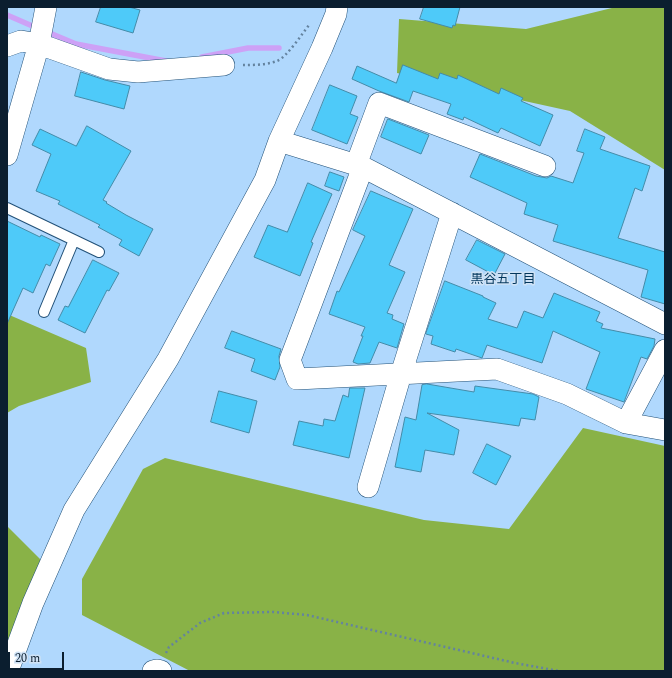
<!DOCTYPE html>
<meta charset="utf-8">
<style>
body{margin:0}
#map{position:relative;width:672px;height:678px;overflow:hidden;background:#b0d8fd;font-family:Spectral,serif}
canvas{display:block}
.frame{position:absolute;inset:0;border:8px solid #0b1e2f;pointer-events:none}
.scale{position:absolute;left:8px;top:652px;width:56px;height:18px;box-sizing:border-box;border:2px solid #0b1e2f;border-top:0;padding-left:5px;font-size:12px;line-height:14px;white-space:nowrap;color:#0b1e2f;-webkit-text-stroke:3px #cfe2f5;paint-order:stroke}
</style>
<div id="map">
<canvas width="672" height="678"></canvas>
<div class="frame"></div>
<div class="scale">20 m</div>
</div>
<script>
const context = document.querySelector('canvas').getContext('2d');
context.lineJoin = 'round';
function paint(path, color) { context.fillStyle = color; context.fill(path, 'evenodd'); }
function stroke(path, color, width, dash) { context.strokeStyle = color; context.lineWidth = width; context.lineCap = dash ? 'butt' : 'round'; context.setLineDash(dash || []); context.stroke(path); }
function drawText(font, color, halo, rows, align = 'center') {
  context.font = font + ' Spectral,"Noto Sans JP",serif'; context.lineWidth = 3; context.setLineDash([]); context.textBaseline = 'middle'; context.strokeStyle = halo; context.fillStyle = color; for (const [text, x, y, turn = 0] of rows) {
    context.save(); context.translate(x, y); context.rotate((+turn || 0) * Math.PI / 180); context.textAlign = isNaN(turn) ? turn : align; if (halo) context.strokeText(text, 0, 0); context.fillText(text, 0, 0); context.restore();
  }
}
paint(new Path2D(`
 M616,7H665V170L570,111L397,73L399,19L526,29Z
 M7,314L86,348L91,382L19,406L7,413Z
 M583,428L665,446V671H190L82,615V579L143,469L165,458L424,520L509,529Z
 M7,526L43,562L7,654Z`), '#89b247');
stroke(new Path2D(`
 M7,15L37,28
 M45,31L76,44L166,61
 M202,57L248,48H279`), '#cda1f6', 5.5);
const building = new Path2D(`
 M101,7H129L140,10L133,33L96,22Z
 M424,7H460L455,26L453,25L452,28L420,19Z
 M403,65L438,79L440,73L457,79L458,75L499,94L501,88L523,98L521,101L553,115L540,146L501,128L498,133L464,117L463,120L447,114L451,104L413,91L409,102L379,91L352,79L357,66L396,83Z
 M81,72L105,80L130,86L124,109L75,96Z
 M330,85L357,96L350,114L358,117L347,144L312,130Z
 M388,119L429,135L421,154L381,137Z
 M87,126L131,151L103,200L107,202L106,203L126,215L153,229L139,256L119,245L122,240L98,227L100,225L58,204L60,201L36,191L51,154L32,145L40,129L76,146Z
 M585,129L605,137L600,149L650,166L642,191L635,188L618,238L665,252V304L641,297L648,270L553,241L558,225L524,214L527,203L470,177L480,154L536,176L547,178L551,176L573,183L584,153L577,151Z
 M330,172L344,177L339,191L325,186Z
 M308,183L332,194L311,242L313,243L300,276L254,257L268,225L287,232Z
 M371,191L413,209L389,265L405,272L387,313L393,315L392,319L404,324L397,348L379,342L370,363L358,364L353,362L363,336H361L365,327L329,314L337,291L339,292L365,236L353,230Z
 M7,221L40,237L41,235L60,244L50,266L46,264L33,293L23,288L7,324Z
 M477,240L505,254L494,275L466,260Z
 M93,260L119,273L109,291L107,290L85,333L58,320L65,306L68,307Z
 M445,281L483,296V297L496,303L488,319L517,328L524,311L543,318L554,293L600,312L596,321L603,324L601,328L655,339L654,346L647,359L641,357L624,402L586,389L600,352L553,331L542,363L487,345L482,358L456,349L455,352L431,344L433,336L426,334Z
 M232,331L281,349L279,356L280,367L275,380L251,371L255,359L225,348Z
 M427,384L474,392L475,386L533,394L539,397L535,420L521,418L519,426L427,413L459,430L454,455L425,450L421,472L395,467L405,417L416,420L422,385Z
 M350,388H365L349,458L293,445L299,421L323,426L324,419L335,421L343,395L348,397Z
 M219,391L257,401L249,433L211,422Z
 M487,444L511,456L496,485L473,473Z`);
paint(building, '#4ecaf9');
stroke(building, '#448ba8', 1);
const service = new Path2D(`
 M7,208L99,252
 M44,312L74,240`);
const minor = new Path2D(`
 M7,46L21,41L39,44L109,69L138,72L224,65
 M279,141L363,167L665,324
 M7,155L39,44L46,7
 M356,165L379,103L545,166
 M363,167L290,360L297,379L497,369L567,394L626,423L665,430
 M626,423L665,350
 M368,487L401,374L452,213
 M8,671L33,603L74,510L168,359L265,180L279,141L322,48L336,14L337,7
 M153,671L157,670L161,671`);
stroke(service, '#225178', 12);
stroke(minor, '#225178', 22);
stroke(new Path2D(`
 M243,65C254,65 266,65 277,61C287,57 302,34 309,25
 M166,653L169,647L200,623L224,613L273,612L307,615L515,663L559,671`), '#64839f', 2.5, [2, 3]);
stroke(service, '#fff', 10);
stroke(minor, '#fff', 21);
drawText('13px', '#02365c', '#cfe2f5', [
 ["黒谷五丁目",503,280]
]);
</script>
